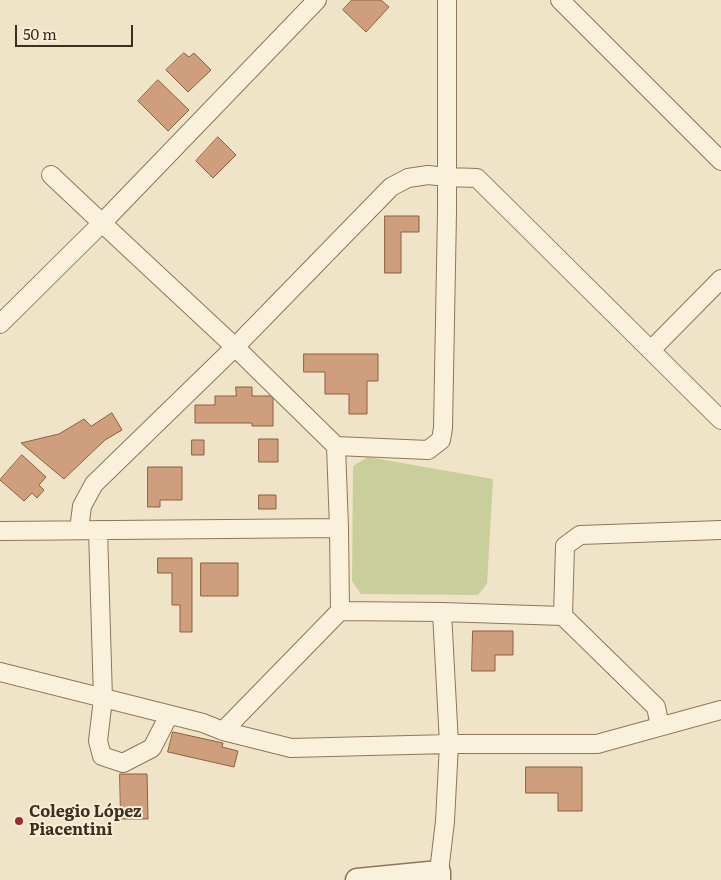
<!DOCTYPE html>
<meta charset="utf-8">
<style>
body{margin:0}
#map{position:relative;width:721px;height:880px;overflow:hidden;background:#f0e4c8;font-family:Literata,serif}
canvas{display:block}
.scale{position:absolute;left:15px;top:25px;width:118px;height:22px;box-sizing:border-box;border:2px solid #3d2e20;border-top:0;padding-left:6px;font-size:15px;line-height:18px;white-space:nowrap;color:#3d2e20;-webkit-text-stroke:4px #f7eed8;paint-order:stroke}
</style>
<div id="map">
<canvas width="721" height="880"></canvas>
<div class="scale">50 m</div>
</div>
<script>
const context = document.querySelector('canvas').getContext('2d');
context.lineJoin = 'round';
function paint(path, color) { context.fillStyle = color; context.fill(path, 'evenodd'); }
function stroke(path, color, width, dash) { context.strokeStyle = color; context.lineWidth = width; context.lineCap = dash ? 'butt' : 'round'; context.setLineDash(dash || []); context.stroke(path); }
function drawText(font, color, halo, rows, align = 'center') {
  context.font = font + ' Literata,serif'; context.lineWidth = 4; context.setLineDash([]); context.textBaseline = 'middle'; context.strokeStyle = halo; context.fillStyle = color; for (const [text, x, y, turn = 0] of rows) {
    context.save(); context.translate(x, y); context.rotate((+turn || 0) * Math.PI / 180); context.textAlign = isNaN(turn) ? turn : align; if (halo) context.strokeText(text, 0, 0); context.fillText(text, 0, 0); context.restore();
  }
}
paint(new Path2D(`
 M368,457L493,479L487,584L478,595L361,594L352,581L353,466Z`), '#c9cf9b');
const building = new Path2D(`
 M352,0H381L389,7L366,32L343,10Z
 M184,53L189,57L194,53L211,70L188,92L166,70Z
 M158,80L189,110L168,131L138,101Z
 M218,137L236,155L213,178L196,161Z
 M385,216H419V232H401V273H385Z
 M304,354H378V381H367V414H349V394H325V372H304Z
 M236,387H252V396H273V426H252V423H195V405H215V396H236Z
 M112,413L122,430L105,440L64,479L21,443L59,434L84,419L91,426Z
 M259,439H278V462H259Z
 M192,440H204V455H192Z
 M22,455L46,477L39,485L44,490L37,498L32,493L24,501L0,480Z
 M148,467H182V500H160V507H148Z
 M259,495H276V509H259Z
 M158,558H192V632H180V605H172V573H158Z
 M201,563H238V596H201Z
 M473,631H513V655H495V671H472Z
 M173,732L223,743L222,747L238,751L234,767L168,752Z
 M526,767H582V811H558V793H526Z
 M120,774H147L148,819H121Z`);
paint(building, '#cf9f7d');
stroke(building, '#8d5f41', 1);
const minor = new Path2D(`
 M560,0L721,161
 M51,175L102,223L317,0
 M0,324L102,223L235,347L336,446L339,528L0,531
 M651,350L721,279
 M336,446L428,450L441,440L443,428L447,212V0
 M339,528L340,611
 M79,530L82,506L94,484L235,347L391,187L408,178L428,175L447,177L477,178L721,420
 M98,530L103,699L98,741L102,756L123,763L152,748L169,715
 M563,616L565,546L580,535L721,530
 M0,672L203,723L223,731L291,748L449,744H597L721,710
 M223,731L340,611L442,612L563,616L656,707L660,726
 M439,872L445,821L449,744L442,612`);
const tertiary = new Path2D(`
 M357,880L439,872V880`);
stroke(minor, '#8d765c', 20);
stroke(tertiary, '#8d765c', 25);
stroke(minor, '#faf1dc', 18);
stroke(tertiary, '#faf1dc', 22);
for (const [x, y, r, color] of [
 [19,821,5,"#9e2a2b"]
]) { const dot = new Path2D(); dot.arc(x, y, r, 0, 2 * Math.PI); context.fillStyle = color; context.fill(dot); stroke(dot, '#f7eed8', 2); }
drawText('bold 16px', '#3d2e20', '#f7eed8', [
 ["Colegio López",29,812],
 ["Piacentini",29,830]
], 'left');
</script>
